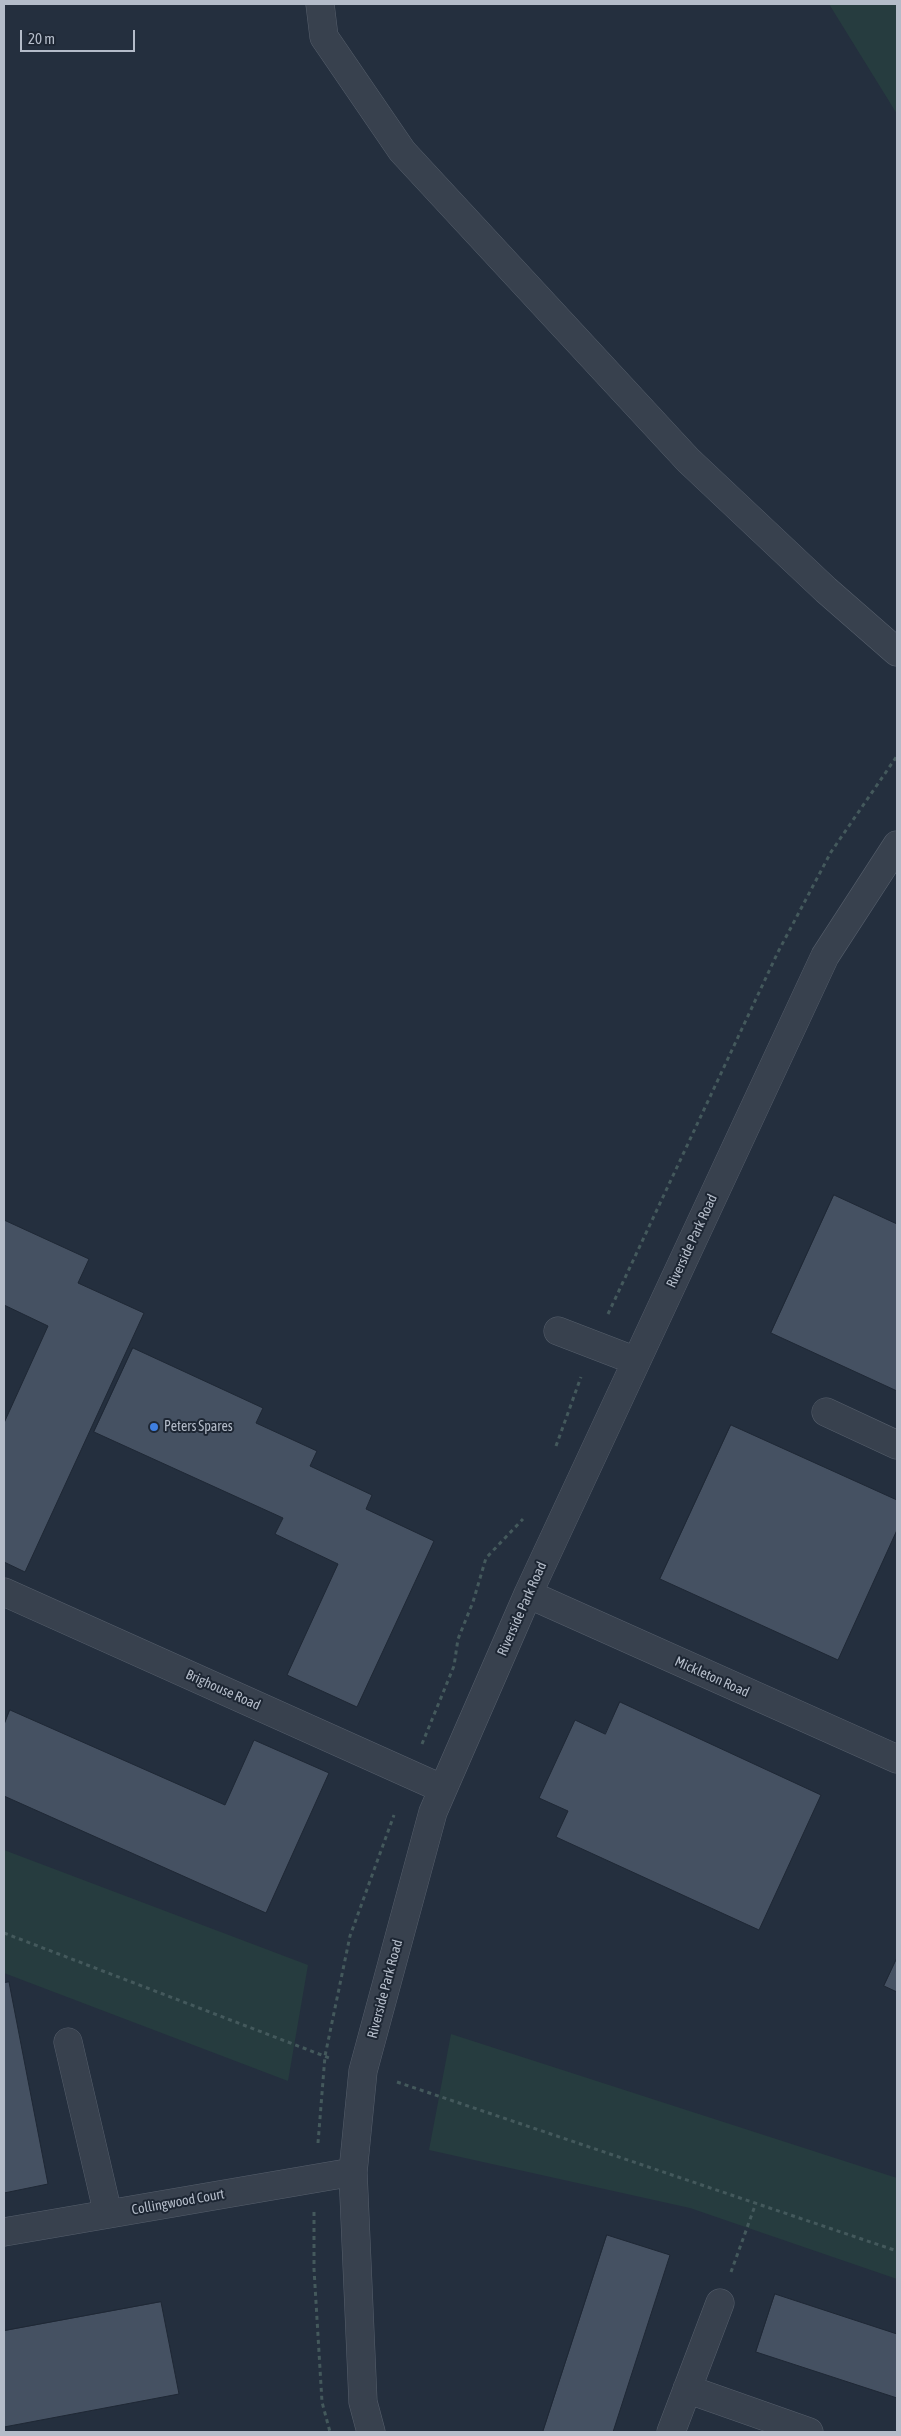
<!DOCTYPE html>
<style>
body{margin:0}
#map{position:relative;width:901px;height:2436px;overflow:hidden;background:#242f3e;font-family:"Asap Condensed",sans-serif}
canvas{display:block}
.frame{position:absolute;inset:0;border:5px solid #b4bcc9;pointer-events:none}
.scale{position:absolute;left:20px;top:30px;width:115px;height:22px;box-sizing:border-box;border:2px solid #b4bcc9;border-top:0;padding-left:6px;font-size:15px;line-height:18px;white-space:nowrap;color:#b4bcc9;-webkit-text-stroke:4px #1d2633;paint-order:stroke}
</style>
<div id="map">
<canvas width="901" height="2436"></canvas>
<div class="frame"></div>
<div class="scale">20 m</div>
</div>
<script>
const context = document.querySelector('canvas').getContext('2d');
context.lineJoin = 'round';
function paint(path, color) { context.fillStyle = color; context.fill(path, 'evenodd'); }
function stroke(path, color, width, dash) { context.strokeStyle = color; context.lineWidth = width; context.lineCap = dash ? 'butt' : 'round'; context.setLineDash(dash || []); context.stroke(path); }
function drawText(font, color, halo, rows, align = 'center') {
  context.font = font + ' "Asap Condensed",sans-serif'; context.lineWidth = 4; context.setLineDash([]); context.textBaseline = 'middle'; context.strokeStyle = halo; context.fillStyle = color; for (const [text, x, y, turn = 0] of rows) {
    context.save(); context.translate(x, y); context.rotate((+turn || 0) * Math.PI / 180); context.textAlign = isNaN(turn) ? turn : align; if (halo) context.strokeText(text, 0, 0); context.fillText(text, 0, 0); context.restore();
  }
}
paint(new Path2D(`
 M829,4H897V114Z
 M4,1850L308,1965L288,2081L4,1973Z
 M451,2034L897,2178V2279L690,2208L429,2150Z`), '#263c3f');
const building = new Path2D(`
 M834,1195L897,1224V1391L771,1333Z
 M4,1220L89,1259L78,1283L144,1313L25,1572L4,1562V1423L48,1326L4,1305Z
 M133,1348L263,1408L256,1423L317,1451L310,1466L372,1495L366,1509L434,1541L357,1707L287,1675L338,1564L275,1534L283,1518L94,1432Z
 M731,1425L897,1500V1530L838,1660L660,1579Z
 M620,1702L821,1795L759,1930L556,1837L568,1811L539,1798L575,1720L605,1734Z
 M10,1710L225,1805L254,1740L329,1773L266,1913L4,1796V1725Z
 M897,1958V1992L884,1986Z
 M9,1982L48,2184L4,2193V1983Z
 M607,2235L670,2255L613,2432H543Z
 M775,2294L897,2334V2398L756,2352Z
 M161,2302L179,2394L4,2427V2331Z`);
paint(building, '#455162');
stroke(building, '#1f2835', 1);
const minor = new Path2D(`
 M320,4L324,37L402,151L688,460L826,590L897,652
 M558,1331L636,1361
 M826,1412L897,1445
 M4,1592L443,1789
 M528,1594L897,1759
 M68,2042L108,2214
 M4,2232L353,2172
 M687,2389L809,2432
 M371,2432L363,2402L353,2172L363,2071L433,1812L528,1594L825,956L897,845
 M671,2432L720,2303`);
stroke(minor, '#565f6c', 29);
stroke(new Path2D(`
 M608,1314L778,952L831,852L897,756
 M556,1446L581,1377
 M422,1744L454,1666L458,1639L473,1602L486,1558L523,1519
 M4,1933L332,2059
 M397,2082L897,2251
 M318,2143L325,2056L350,1936L394,1815
 M314,2212V2269L322,2402L330,2432
 M731,2272L756,2203`), '#44595c', 3, [4, 4]);
stroke(minor, '#38414e', 28);
for (const [x, y, r, color] of [
 [154,1427,5,"#3f7fe0"]
]) { const dot = new Path2D(); dot.arc(x, y, r, 0, 2 * Math.PI); context.fillStyle = color; context.fill(dot); stroke(dot, '#1d2633', 2); }
drawText('14px', '#b4bcc9', '#1d2633', [
 ["Riverside Park Road",692,1241,-65],
 ["Riverside Park Road",522,1609,-66],
 ["Mickleton Road",712,1677,24],
 ["Brighouse Road",223,1690,24],
 ["Riverside Park Road",385,1989,-75],
 ["Collingwood Court",178,2202,-10]
]);
drawText('14px', '#b4bcc9', '#1d2633', [
 ["Peters Spares",164,1427]
], 'left');
</script>
